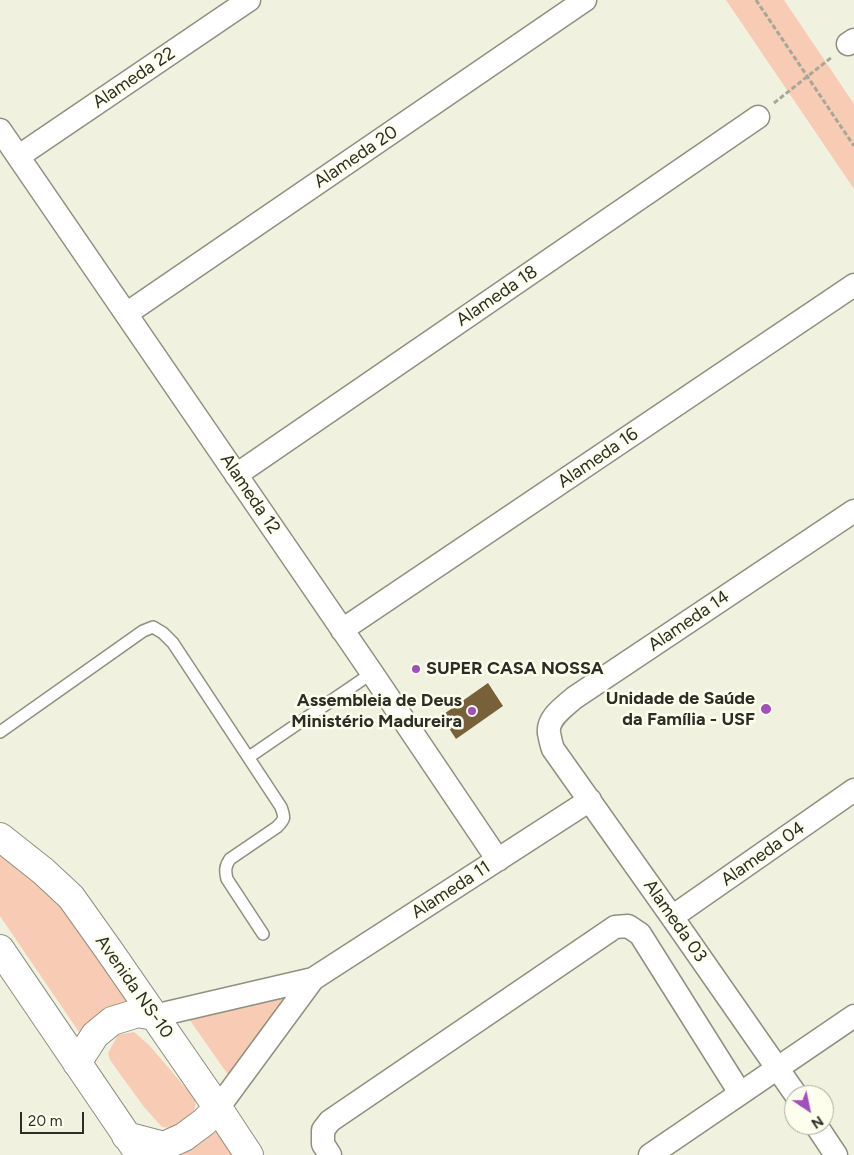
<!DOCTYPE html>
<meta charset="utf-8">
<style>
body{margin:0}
#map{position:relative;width:854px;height:1155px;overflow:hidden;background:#f0f1df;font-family:Figtree,sans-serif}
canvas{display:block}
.north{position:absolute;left:784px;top:1085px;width:50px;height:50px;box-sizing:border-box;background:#fdffec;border:1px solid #a9ab9d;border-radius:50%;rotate:146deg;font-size:14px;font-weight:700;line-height:20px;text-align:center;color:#2c2d26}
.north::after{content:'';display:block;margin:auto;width:18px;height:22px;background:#a24ebc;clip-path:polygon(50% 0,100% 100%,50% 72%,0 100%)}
.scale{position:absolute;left:20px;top:1112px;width:64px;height:22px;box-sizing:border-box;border:2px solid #2c2d26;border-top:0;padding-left:6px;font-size:15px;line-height:18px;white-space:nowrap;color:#2c2d26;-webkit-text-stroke:4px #fdffec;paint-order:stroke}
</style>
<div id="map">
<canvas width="854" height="1155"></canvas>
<div class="north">N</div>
<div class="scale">20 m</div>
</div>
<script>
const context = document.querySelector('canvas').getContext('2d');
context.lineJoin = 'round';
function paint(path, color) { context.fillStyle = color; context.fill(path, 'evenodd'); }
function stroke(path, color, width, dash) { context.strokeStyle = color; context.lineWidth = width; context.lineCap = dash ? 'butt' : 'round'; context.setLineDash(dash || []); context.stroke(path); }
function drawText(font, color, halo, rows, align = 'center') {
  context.font = font + ' Figtree,sans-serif'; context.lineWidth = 5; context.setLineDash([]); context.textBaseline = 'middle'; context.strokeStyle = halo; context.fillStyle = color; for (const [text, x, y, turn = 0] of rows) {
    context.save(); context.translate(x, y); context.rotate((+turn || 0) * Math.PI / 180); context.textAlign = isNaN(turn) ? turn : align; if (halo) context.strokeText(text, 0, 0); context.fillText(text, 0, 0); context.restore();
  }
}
paint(new Path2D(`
 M726,0H784L854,104V189Z
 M0,845L36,875L135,999L94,1019L79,1032L0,916Z
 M296,986L231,1079L187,1016Z
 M134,1032L149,1045L196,1100C195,1111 191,1124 179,1128C174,1129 167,1127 162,1127L144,1107L110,1060L108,1053L118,1035Z
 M222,1128L241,1155H178Z`), '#f7cbb4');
paint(new Path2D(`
 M488,683L503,706L456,739L441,716Z`), '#786138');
const lane = new Path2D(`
 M0,732L143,631L153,627L163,633L173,643L281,807C285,818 285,819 277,827L230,859C225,866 225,871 227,879L263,934
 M249,757L372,673`);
const street = new Path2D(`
 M848,44L854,40
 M0,130L372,673L498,860
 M19,156L249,0
 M126,314L585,0
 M236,475L758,117
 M342,630L854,285
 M672,917L854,790
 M154,1016L313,979L590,800
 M796,1095L672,917L553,749C551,744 550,738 549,733C547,718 564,707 574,698L854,511
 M218,1108L313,979
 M816,1125L836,1155
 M330,1155L323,1144V1130L330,1121L615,927L628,926L640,934L740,1093
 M650,1155L854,1016`);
const secondary = new Path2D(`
 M0,837L43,871L71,897L108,949L218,1108L249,1155
 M0,949L140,1155
 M77,1063L95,1035L112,1021L138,1013L154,1016
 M126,1136L164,1146L184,1137L204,1122L218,1108`);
stroke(lane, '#8f907f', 14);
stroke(street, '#8f907f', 25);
stroke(secondary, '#8f907f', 30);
stroke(new Path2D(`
 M756,0L854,146
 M774,103L832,57`), '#a6a799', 3, [5, 2.5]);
stroke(lane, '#fff', 11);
stroke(street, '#fff', 22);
stroke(secondary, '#fff', 28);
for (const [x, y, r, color] of [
 [416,669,5,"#a24ebc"],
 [766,709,6,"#a24ebc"],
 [472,711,5,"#a24ebc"]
]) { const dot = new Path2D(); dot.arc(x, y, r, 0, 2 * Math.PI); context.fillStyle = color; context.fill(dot); stroke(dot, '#fdffec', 2); }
drawText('18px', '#2c2d26', '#fdffec', [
 ["Alameda 22",134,78,-34],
 ["Alameda 20",356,157,-34],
 ["Alameda 18",497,296,-34],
 ["Alameda 16",598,458,-34],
 ["Alameda 12",250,494,56],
 ["Alameda 14",689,621,-34],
 ["Alameda 04",763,854,-35],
 ["Alameda 11",451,890,-33],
 ["Alameda 03",675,921,55],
 ["Avenida NS-10",134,987,55]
]);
drawText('bold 18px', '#2c2d26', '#fdffec', [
 ["SUPER CASA NOSSA",426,669,"left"],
 ["Unidade de Saúde",755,699],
 ["da Família - USF",755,720],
 ["Assembleia de Deus",462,701],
 ["Ministério Madureira",462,722]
], 'right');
</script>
